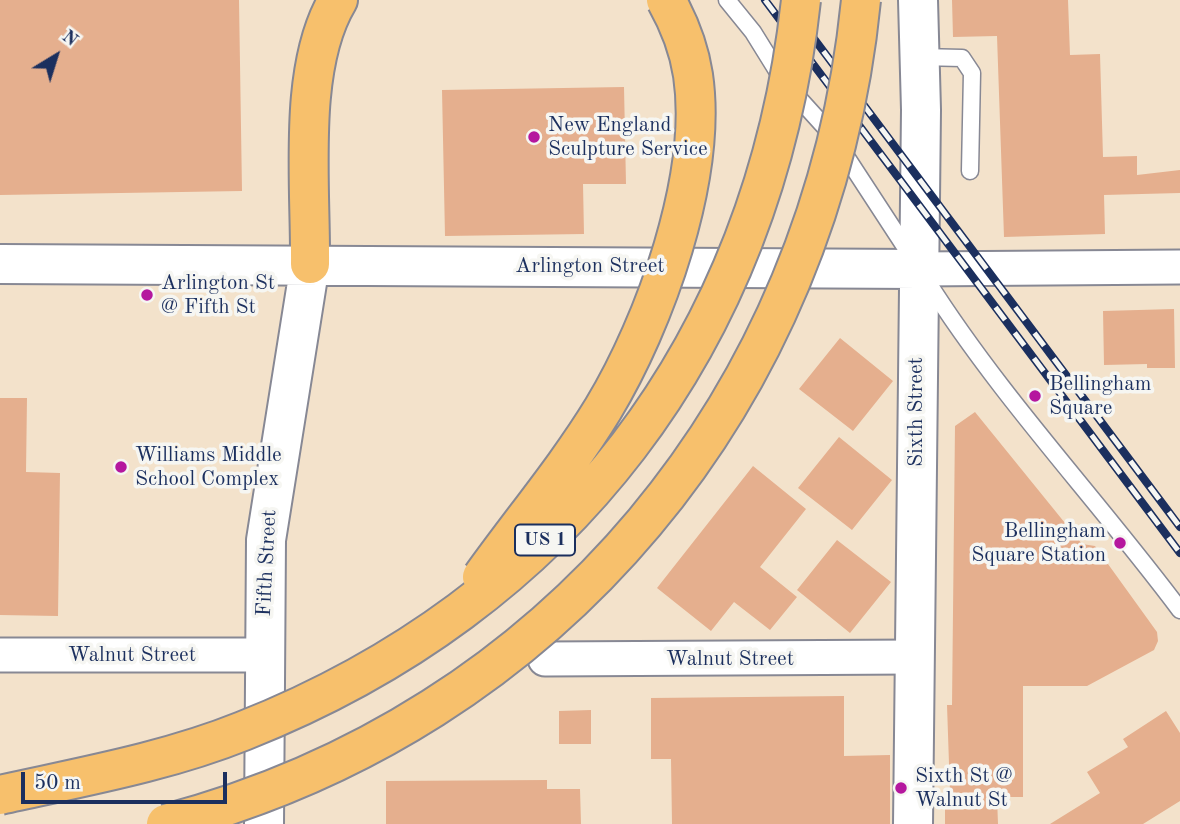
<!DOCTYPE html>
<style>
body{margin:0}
#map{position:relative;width:1180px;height:824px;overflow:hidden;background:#f3e2cb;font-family:"Old Standard TT",serif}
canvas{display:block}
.north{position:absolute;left:21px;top:21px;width:70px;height:70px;-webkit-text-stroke:5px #f6f6f2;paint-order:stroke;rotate:38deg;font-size:19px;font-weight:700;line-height:28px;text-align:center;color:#1b2f5e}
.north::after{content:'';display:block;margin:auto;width:24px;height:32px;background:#1b2f5e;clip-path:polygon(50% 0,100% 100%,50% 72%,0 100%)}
.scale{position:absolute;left:21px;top:772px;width:206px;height:32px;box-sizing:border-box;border:4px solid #1b2f5e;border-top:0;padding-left:9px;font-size:21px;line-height:24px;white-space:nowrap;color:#1b2f5e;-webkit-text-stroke:5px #f6f6f2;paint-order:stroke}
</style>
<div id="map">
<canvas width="1180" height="824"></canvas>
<div class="north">N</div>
<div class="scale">50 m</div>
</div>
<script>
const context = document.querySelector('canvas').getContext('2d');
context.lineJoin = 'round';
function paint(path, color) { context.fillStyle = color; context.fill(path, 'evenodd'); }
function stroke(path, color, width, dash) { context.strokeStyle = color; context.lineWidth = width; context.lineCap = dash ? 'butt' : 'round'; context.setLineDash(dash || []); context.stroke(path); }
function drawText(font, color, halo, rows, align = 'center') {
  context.font = font + ' "Old Standard TT",serif'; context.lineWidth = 7; context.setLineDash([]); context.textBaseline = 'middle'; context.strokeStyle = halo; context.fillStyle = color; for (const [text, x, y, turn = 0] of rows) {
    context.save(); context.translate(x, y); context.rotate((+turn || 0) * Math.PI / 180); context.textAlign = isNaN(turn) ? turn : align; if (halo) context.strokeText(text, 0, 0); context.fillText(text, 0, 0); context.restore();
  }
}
paint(new Path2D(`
 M0,0H239L242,191L0,195Z
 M952,0H1068L1070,55L1100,54L1103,157L1137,156V175L1180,170V193L1104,195L1105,234L1004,237L997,36L953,37Z
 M624,87L626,184H583L584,234L445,236L442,90Z
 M1174,309L1175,368H1147V364L1104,365L1103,311Z
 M840,338L893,381L853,431L799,389Z
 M0,398H27L26,472L60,473L58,616L0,615Z
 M975,412L1082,544L1095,546L1157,632L1158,641L1154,650L1087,686H1023V797H997L998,824H945V793H950L947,705H952L955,426Z
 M839,437L892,480L852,530L798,488Z
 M753,466L806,509L760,567L797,597L770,630L734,602L711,631L657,588Z
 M837,540L891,582L850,633L797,590Z
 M844,696V756L890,755V824H672L671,759H651V698Z
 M591,710V744H559V711Z
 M1166,711L1180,733V801L1143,824H1050L1100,793L1087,772L1128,747L1123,739Z
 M547,780V789H580L581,824H386V781Z`), '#e5af8e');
const service = new Path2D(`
 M727,0L753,32L784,82L832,135L911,256
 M920,57L962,58L972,73L970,171
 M927,281C1001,398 1097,499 1180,610`);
const minor = new Path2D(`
 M919,269L1180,267
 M0,655H264
 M545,659L915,657`);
const tertiary = new Path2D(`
 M0,264L919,269
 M264,824L266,540L310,264
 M913,824L921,110L918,0`);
const motorway = new Path2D(`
 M310,264C311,184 297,68 338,0`);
stroke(service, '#878894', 19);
stroke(minor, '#878894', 37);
stroke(tertiary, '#878894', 42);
stroke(motorway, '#878894', 42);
stroke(service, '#fff', 16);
stroke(minor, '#fff', 33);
stroke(tertiary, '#fff', 38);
stroke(motorway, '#f7c06c', 38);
const rail = new Path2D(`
 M765,0L1180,553
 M785,0L1180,527`);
stroke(rail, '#1b2f5e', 8);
stroke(rail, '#f6f6f2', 5, [16]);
const motorwayBridge = new Path2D(`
 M482,577C522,521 567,468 603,409C655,323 708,176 693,75C689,49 679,23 666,0
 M0,795C81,777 166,762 243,731C564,604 764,342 801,0
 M166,824C554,722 822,397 861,0`);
stroke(motorwayBridge, '#878894', 42, []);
stroke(motorwayBridge, '#f7c06c', 38);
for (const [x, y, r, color] of [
 [534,137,7,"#b5179e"],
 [147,295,7,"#b5179e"],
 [1035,396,7,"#b5179e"],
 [121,467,7,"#b5179e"],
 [1120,543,7,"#b5179e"],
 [901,788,7,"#b5179e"]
]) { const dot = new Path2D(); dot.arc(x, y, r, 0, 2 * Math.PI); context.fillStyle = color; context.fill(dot); stroke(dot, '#f6f6f2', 2.5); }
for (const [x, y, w] of [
 [545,540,60]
]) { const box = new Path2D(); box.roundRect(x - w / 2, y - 15.5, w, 31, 5); context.fillStyle = '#f6f6f2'; context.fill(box); stroke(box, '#1b2f5e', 2); }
drawText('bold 19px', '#1b2f5e', null, [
 ["US 1",545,540]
]);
drawText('21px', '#1b2f5e', '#f6f6f2', [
 ["New England",548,125],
 ["Sculpture Service",548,149],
 ["Arlington St",161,283],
 ["@ Fifth St",161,307],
 ["Bellingham",1049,384],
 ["Square",1049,408],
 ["Williams Middle",135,455],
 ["School Complex",135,479],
 ["Bellingham",1106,531,"right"],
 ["Square Station",1106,555,"right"],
 ["Sixth St @",915,776],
 ["Walnut St",915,800]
], 'left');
drawText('21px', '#1b2f5e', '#f6f6f2', [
 ["Arlington Street",590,266],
 ["Sixth Street",916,412,-90],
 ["Fifth Street",267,563,-87],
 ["Walnut Street",132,655],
 ["Walnut Street",730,659]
]);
</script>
